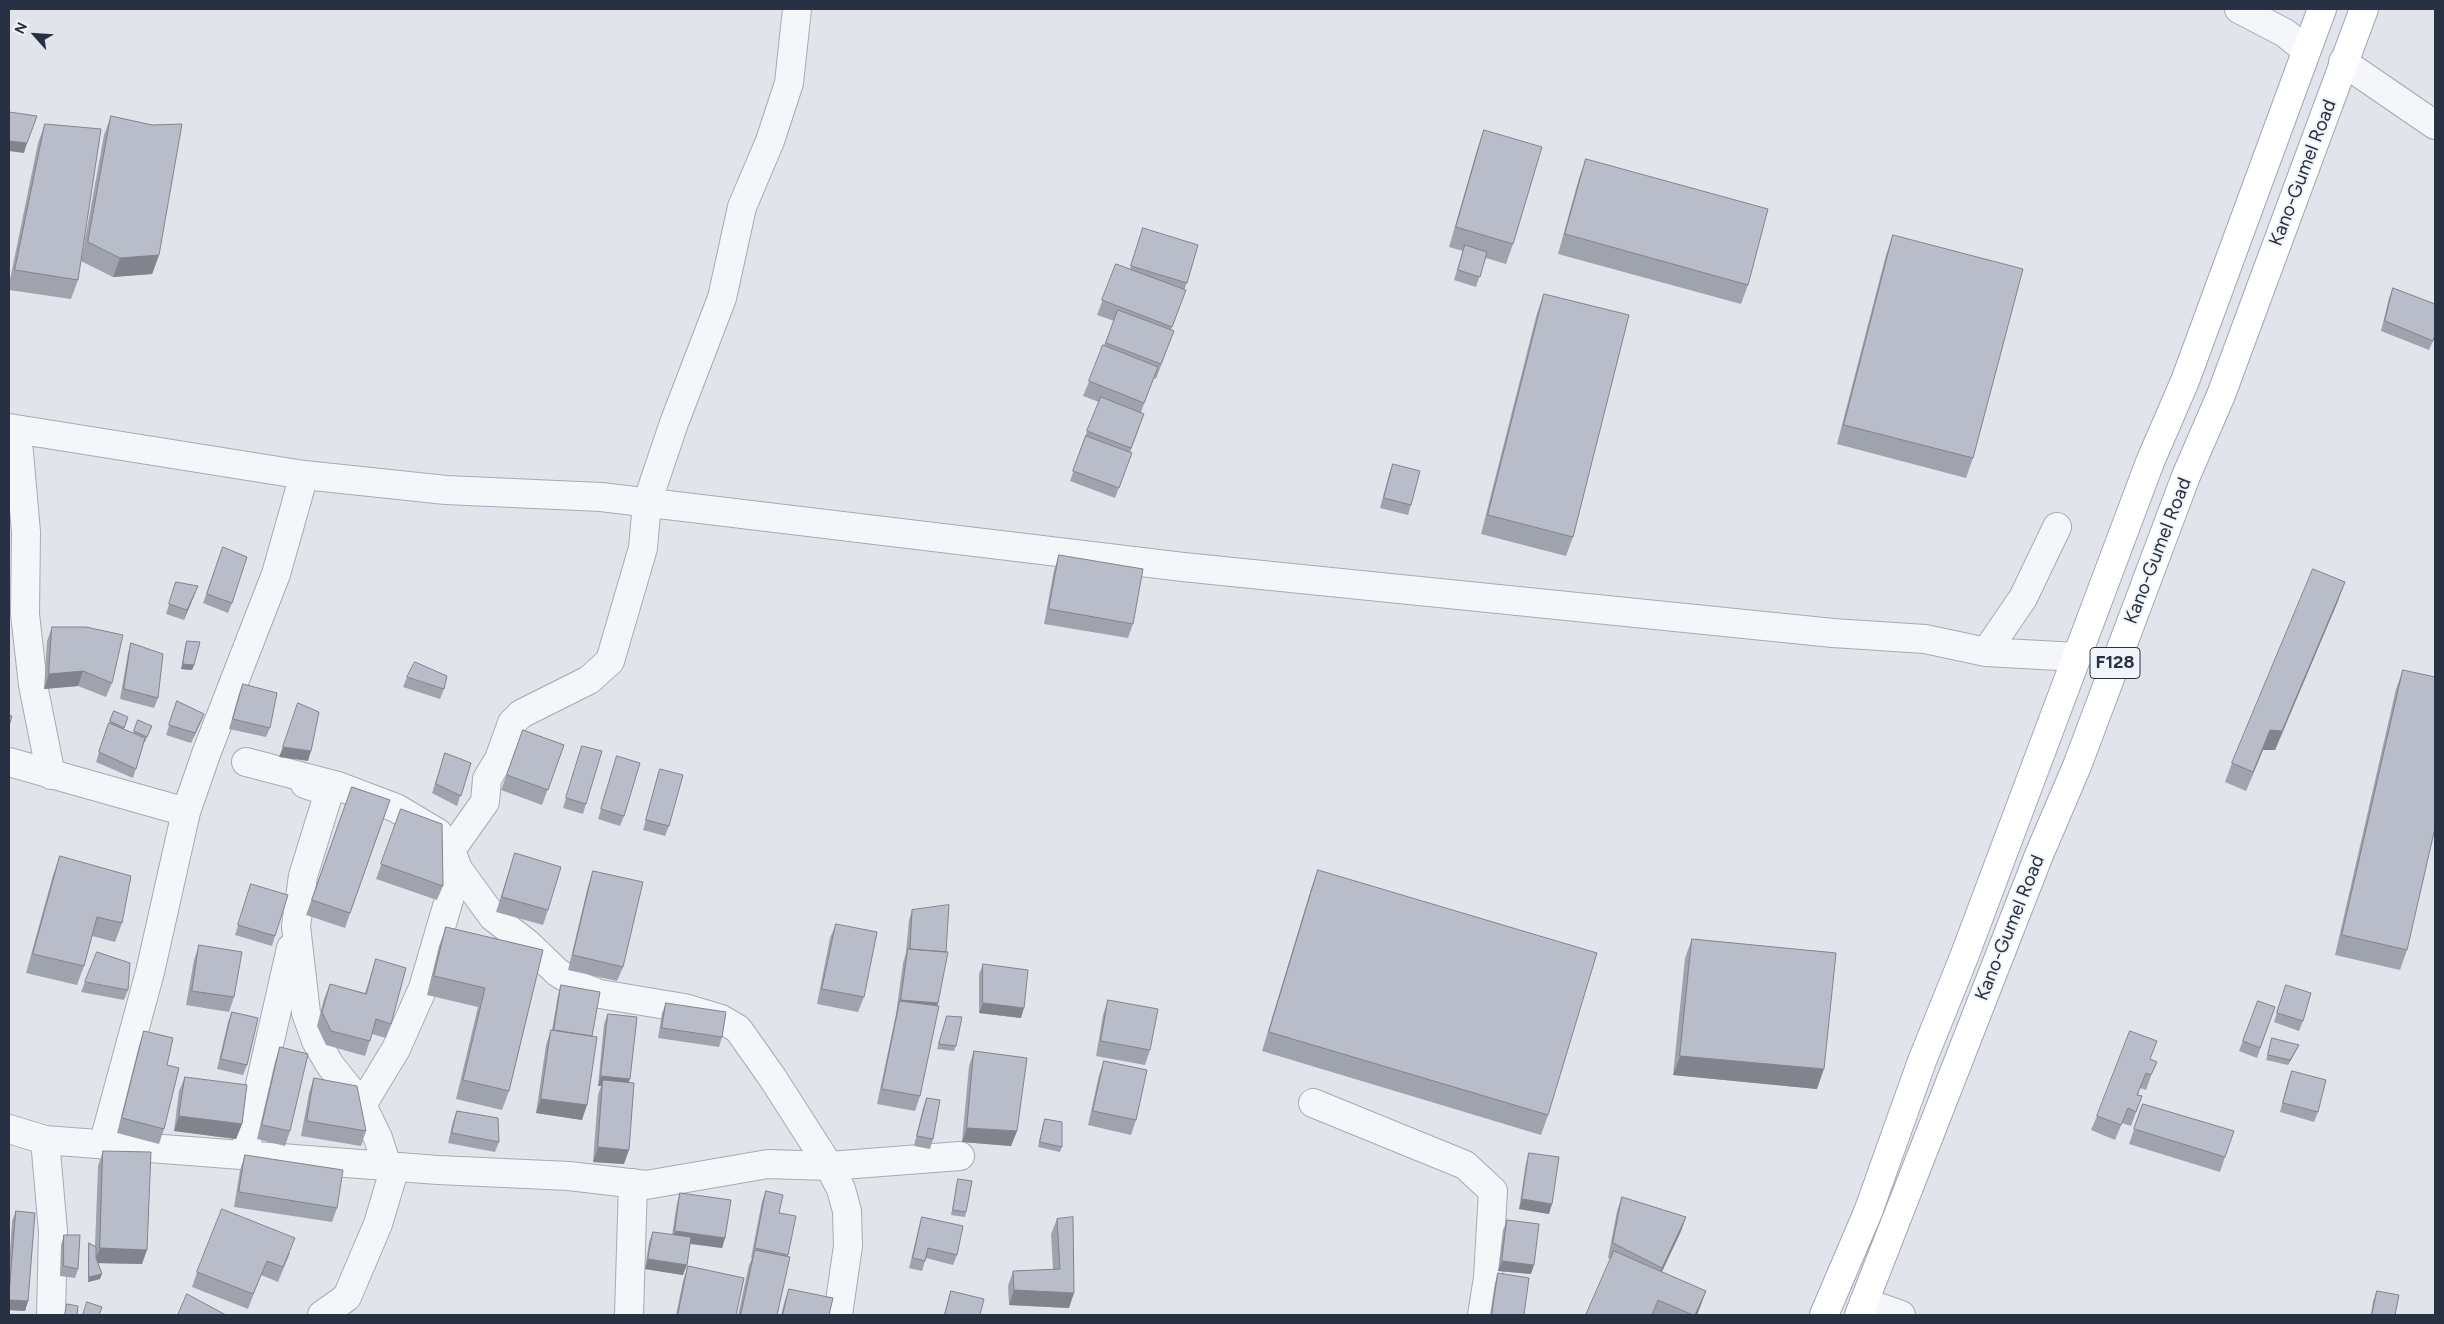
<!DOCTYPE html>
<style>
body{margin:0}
#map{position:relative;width:2444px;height:1324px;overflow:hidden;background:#e1e4eb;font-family:Figtree,sans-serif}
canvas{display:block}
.frame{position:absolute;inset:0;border:10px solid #283044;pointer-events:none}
.north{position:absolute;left:10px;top:10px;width:50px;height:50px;-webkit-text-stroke:4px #f1f4f8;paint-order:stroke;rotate:296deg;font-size:14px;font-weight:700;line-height:20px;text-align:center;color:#283044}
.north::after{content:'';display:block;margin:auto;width:18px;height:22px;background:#283044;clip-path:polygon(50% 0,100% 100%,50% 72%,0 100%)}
</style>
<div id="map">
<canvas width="2444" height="1324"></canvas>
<div class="frame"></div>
<div class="north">N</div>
</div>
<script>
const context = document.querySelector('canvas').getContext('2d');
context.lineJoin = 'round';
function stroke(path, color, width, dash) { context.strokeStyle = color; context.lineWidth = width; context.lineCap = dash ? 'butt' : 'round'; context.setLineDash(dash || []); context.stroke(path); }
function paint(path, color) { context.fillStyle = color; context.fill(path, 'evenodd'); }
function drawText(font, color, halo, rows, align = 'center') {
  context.font = font + ' Figtree,sans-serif'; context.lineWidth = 4; context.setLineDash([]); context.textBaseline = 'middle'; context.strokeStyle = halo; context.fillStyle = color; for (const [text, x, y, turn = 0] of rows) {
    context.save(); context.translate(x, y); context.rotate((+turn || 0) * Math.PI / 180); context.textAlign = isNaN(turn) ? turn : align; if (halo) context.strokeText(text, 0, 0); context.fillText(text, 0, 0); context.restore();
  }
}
const minor = new Path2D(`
 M2239,9L2285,33L2306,50
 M2343,62L2435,125
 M9,428L304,475L446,490L601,497L1183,567L1833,633L1925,639L1986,652L2077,657
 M17,430L26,532L25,614L33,685L51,775
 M1986,652L2023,598L2057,527
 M9,762L186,812
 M246,762L338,786L396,808L438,833L451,850L458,869L493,917L528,944L557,972L579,986L600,994L684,1008L721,1019L738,1029L772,1077L829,1166L841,1189L847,1211L848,1246L838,1315
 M305,784L329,792L303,876L296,926L306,1013L316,1041L330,1065L362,1105L378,1138L387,1166
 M451,850L485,802L487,779L499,759L512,723L521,714L589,680L610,661L643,548L647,503L674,423L722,298L742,207L770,141L789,83L797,9
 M1313,1103L1465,1165L1493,1191L1488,1278L1482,1315
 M362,1105L396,1049L423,988L458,869
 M9,1129L45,1140L438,1170L569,1176L646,1185L768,1164L829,1166L960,1156
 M45,1140L53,1231L51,1315
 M103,1145L150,972L186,812L206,754L276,574L304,475
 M244,1155L291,948
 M1864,1302L1901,1315
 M322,1315L347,1297L378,1224L395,1167
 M629,1315L633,1183`);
const major = new Path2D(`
 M1824,1315L1868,1212L1922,1061L1964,957L2150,462L2185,381L2322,9
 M1859,1315L2039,855L2077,766L2186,476L2221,395L2364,9`);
stroke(minor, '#a6aab6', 30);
stroke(major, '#a0a7b7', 30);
stroke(minor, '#f5f6f9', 28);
stroke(major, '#fff', 28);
paint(new Path2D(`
 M111,116L159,255L152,274L113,277L81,261L104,135Z
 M45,124L78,280L71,299L9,290V284L38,143Z
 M1484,130L1513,244L1506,264L1486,258L1476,287L1454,280L1463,251L1449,247L1477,150Z
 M1586,159L1748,285L1741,304L1558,254L1579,178Z
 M1143,228L1187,283L1184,290H1186L1171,330L1174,331L1156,379L1154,378L1141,412L1144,414L1130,453H1132L1115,498L1070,481L1087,431L1099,402L1083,396L1114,321L1097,315L1116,264L1130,269Z
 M1893,235L1973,458L1966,478L1837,444L1886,255Z
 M2393,288L2435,304V337L2429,350L2381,331L2389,298Z
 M1544,294L1573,537L1566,556L1481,534L1537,313Z
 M1393,464L1411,505L1408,515L1380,508L1389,474Z
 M223,547L232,603L228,613L203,603Z
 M1059,555L1133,624L1128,638L1044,624L1054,570Z
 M176,582L194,596L184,620L166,614Z
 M2338,601L2275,750H2263L2246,791L2225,782L2232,763Z
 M52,627L112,683L106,697L78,686L44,689L47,641Z
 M187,641L194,665L192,670L181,669L185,646Z
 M131,643L158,698L154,708L120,699L128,653Z
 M2403,670L2407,950L2400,970L2335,955L2396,689Z
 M407,677L444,689L440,699L403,687Z
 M243,684L270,728L266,737L229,729L239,694Z
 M177,701L204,714L191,743L166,735Z
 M114,711L128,717L124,729L133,733L138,720L152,726L145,742H144L133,778L96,762L105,733Z
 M523,730L564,745L542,805L501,790Z
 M582,746L586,804L583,814L563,808Z
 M445,753L471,763L457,806L432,793Z
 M617,756L624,816L620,826L598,819Z
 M660,769L669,826L665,836L643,830L657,779Z
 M352,787L390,800L345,928L306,915Z
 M401,809L443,886L437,900L376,879Z
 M515,853L548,910L543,925L496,912L510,868Z
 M60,856L122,923L115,942L92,936L84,966L77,985L26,973L53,875Z
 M1318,870L1548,1115L1541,1135L1262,1051L1311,889Z
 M593,871L623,967L617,981L568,970L588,886Z
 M251,884L275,936L272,946L235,935Z
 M912,910L938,1003L920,1096L915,1111L877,1104L896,1014L903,963L906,953L909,920Z
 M836,924L864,997L858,1012L817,1004L830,938Z
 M446,927L543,950L509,1091L502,1110L456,1099L478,1007L427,995L439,946Z
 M1692,939L1817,1089L1673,1075L1685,958Z
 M199,945L234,997L229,1012L186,1005L194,960Z
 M376,959L391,1024L386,1038L372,1034L365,1056L326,1045L317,1026L324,999L330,984L365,993L371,974Z
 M983,964L1021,1018L979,1013V974Z
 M85,982L128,990L124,1000L81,992Z
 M561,985L592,1036L582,1120L536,1113L546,1045L551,1030H552L558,995Z
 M2286,985L2303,1021L2299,1031L2274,1022Z
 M1108,1000L1150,1050L1145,1065L1096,1056L1103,1015Z
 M2258,1001L2275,1007L2257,1058L2239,1051Z
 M666,1003L722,1037L719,1047L658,1038L662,1013Z
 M232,1012L247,1065L243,1075L217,1069L228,1022Z
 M608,1014L629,1082L624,1164L593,1162L598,1095L601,1086H598L604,1024Z
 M947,1016L956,1046L954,1051L937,1049Z
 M144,1031L164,1129L159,1144L117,1133L139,1046Z
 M2272,1038L2299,1045L2297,1049L2288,1065L2266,1060Z
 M280,1047L290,1131L285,1146L257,1139L275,1062Z
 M974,1051L1017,1131L1011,1146L962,1142L969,1066Z
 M2151,1059V1076L2146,1090L2140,1088L2138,1095L2142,1096L2131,1126L2122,1123L2115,1140L2091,1130L2097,1116Z
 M1104,1061L1136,1120L1131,1135L1088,1125L1099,1075Z
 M2292,1071L2318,1112L2314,1122L2280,1112L2288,1081Z
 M185,1077L242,1124L236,1139L174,1131L179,1091Z
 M314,1078L366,1131L361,1146L301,1136L309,1093Z
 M927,1098L933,1139L930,1149L914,1146L923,1108Z
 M2143,1104L2225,1157L2220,1172L2129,1144Z
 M457,1111L499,1142L495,1152L448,1143L453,1121Z
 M1045,1119L1062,1147L1060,1152L1038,1147L1043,1124Z
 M103,1151L142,1264L98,1263L100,1279L88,1282V1247L89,1243L95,1246L98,1166Z
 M1529,1153L1549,1214L1519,1209L1526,1163Z
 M245,1155L337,1208L332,1222L234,1207L240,1170Z
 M958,1179L966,1212L965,1217L951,1215L957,1184Z
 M766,1191L779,1213L788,1255L777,1315H738L749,1265L752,1258H751L762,1201Z
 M680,1193L725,1238L722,1248L690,1244L683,1275L645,1269L649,1242L653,1232L672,1235L677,1203Z
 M1622,1197L1686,1217L1681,1231L1662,1272L1706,1291L1697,1315H1586L1611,1259L1608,1258L1617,1211Z
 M16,1211L28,1301L25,1311L9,1310V1265L12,1221Z
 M922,1217L957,1255L953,1265L926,1258L922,1271L909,1268L919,1227Z
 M1057,1219L1069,1308L1009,1305L1008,1286L1013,1271L1053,1269L1051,1234Z
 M1507,1220L1531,1274L1498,1271L1503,1230Z
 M64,1235L78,1269L75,1278L60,1276L61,1245Z
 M290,1253L278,1282L261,1275L248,1309L192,1287L197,1272Z
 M688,1266L736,1315H676L683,1281Z
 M1498,1273L1524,1315H1490L1495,1283Z
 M789,1289L829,1315H781L784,1303Z
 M951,1291L980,1315H944L948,1301Z
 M2377,1291L2395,1315H2371L2373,1301Z`), '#9ea3ad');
paint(new Path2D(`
 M9,141L27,143L24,153L9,151Z
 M159,255L152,274L113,277L120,258Z
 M2345,582L2338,601L2275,750H2263L2246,791L2270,730Z
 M198,586L194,596L184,620L187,610Z
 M183,664L194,665L192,670L181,669Z
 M83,671L78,686L44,689L49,674Z
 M204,714L200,724L191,743L195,733Z
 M283,747L311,751L308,761L279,757Z
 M901,1000L938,1003L933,1018L900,1002Z
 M983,1003L1024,1008L1021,1018L979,1013Z
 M2299,1045L2297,1049L2288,1065L2290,1060Z
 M1680,1056L1824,1069L1817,1089L1673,1075Z
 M601,1076L630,1079L626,1088L603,1080L601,1086H598Z
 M541,1099L587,1105L582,1120L536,1113Z
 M179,1116L242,1124L236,1139L174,1131Z
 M967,1128L1017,1131L1011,1146L962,1142Z
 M598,1147L629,1150L624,1164L593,1162Z
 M1522,1199L1552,1204L1549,1214L1519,1209Z
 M1686,1217L1681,1231L1657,1282L1662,1268Z
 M675,1231L725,1238L722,1248L671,1241Z
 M100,1248L147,1250L142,1264L94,1263Z
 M648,1259L687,1265L683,1275L645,1269Z
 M1502,1261L1534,1265L1531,1274L1498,1271Z
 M102,1274L100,1279L88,1282L89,1277Z
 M1014,1290L1074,1293L1069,1308L1009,1305Z
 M1706,1291L1697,1315H1695Z
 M9,1300L28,1301L25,1311L9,1310Z`), '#81848d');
const building = new Path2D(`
 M9,112L37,116L27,143L9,141Z
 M111,116L152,125L182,124L159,255L120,258L88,242Z
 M45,124L101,129L78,280L15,270Z
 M1484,130L1542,147L1513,244L1456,227Z
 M1586,159L1768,209L1748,285L1565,234Z
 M1143,228L1198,245L1187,283L1131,266Z
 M1893,235L2023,269L1973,458L1844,425Z
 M1465,245L1487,252L1480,277L1458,270Z
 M1116,264L1186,290L1172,327L1102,300Z
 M2393,288L2435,304V335L2433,341L2385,321Z
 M1544,294L1629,315L1573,537L1488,515Z
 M1118,310L1174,331L1161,364L1106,343Z
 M1103,345L1158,367L1144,403L1089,381Z
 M1101,397L1144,414L1131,448L1087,431Z
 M1086,436L1132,453L1119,488L1073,471Z
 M1393,464L1420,471L1411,505L1384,498Z
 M223,547L247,557L232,603L207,594Z
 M1059,555L1143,569L1133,624L1049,609Z
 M2313,569L2345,582L2282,731L2270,730L2253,772L2232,763Z
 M176,582L198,586L187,610L169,604Z
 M52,627H86L123,635L112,683L83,671L49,674Z
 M187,641L200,642L194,665L183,664Z
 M131,643L163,654L158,698L124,689Z
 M415,662L447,676L444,689L407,677Z
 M2403,670L2435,677V828L2407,950L2342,935Z
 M243,684L277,693L270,728L233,719Z
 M177,701L204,714L195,733L169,725Z
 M298,703L319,712L311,751L283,747Z
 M114,711L128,717L124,728L110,721Z
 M9,715L12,716L9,726Z
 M138,720L152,726L147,737L134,731Z
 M109,723L145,738L136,769L99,752Z
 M523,730L564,745L548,790L507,775Z
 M582,746L602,751L586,804L566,798Z
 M445,753L471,763L461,796L436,784Z
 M617,756L640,763L624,816L601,809Z
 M660,769L683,775L669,826L646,820Z
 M352,787L390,800L350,913L312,900Z
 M401,809L442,824L443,886L381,864Z
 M515,853L561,867L548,910L502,897Z
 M60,856L131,876L122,923L97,917L84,966L33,954Z
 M1318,870L1597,953L1548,1115L1269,1032Z
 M593,871L643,882L623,967L573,955Z
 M251,884L288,895L275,936L238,925Z
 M949,905L946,952L910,949L912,910Z
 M836,924L877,932L864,997L822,989Z
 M446,927L543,950L509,1091L463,1080L485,988L434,976Z
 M1692,939L1836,953L1824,1069L1680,1056Z
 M199,945L242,952L234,997L192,991Z
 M908,949L948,952L938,1003L901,1000Z
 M97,952L130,963L128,990L85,982Z
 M376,959L406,968L391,1024L376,1019L370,1041L331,1031L322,1012L330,984L366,994Z
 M983,964L1028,970L1024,1008L983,1003Z
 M561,985L600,992L592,1036L554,1030Z
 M2286,985L2311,993L2303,1021L2277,1013Z
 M1108,1000L1158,1009L1150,1050L1101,1041Z
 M900,1001L939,1006L920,1096L882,1089Z
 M2258,1001L2275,1007L2260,1048L2243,1041Z
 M666,1003L726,1012L722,1037L662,1028Z
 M232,1012L258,1018L247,1065L221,1059Z
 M608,1014L637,1017L630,1079L601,1076Z
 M947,1016L962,1017L956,1046L939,1044Z
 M551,1030L597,1037L587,1105L541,1099Z
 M144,1031L173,1038L167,1065L179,1068L164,1129L122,1118Z
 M2130,1031L2157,1041L2150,1059L2157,1062L2151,1075L2146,1073L2137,1095L2142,1096L2136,1112L2128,1108L2121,1125L2097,1116Z
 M2272,1038L2299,1045L2290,1060L2268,1055Z
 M280,1047L308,1054L290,1131L262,1125Z
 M974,1051L1027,1058L1017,1131L967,1128Z
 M1104,1061L1147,1070L1136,1120L1093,1111Z
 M2292,1071L2326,1080L2318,1112L2283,1103Z
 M185,1077L247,1085L242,1124L179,1116Z
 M314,1078L357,1086L366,1131L307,1121Z
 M603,1080L634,1083L629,1150L598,1147Z
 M927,1098L940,1100L933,1139L917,1136Z
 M2143,1104L2234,1131L2225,1157L2134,1129Z
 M457,1111L498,1118L499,1142L452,1133Z
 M1045,1119L1062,1122V1147L1040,1142Z
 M103,1151L151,1152L147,1250L100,1248Z
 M1529,1153L1559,1157L1552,1204L1522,1199Z
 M245,1155L343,1170L337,1208L239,1192Z
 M958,1179L972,1181L966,1212L953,1210Z
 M766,1191L783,1195L779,1213L796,1216L788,1255L755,1248Z
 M680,1193L731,1200L725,1238L675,1231Z
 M1622,1197L1686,1217L1662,1268L1613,1243Z
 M222,1209L295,1238L283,1267L267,1261L253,1294L197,1272Z
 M16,1211L35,1213L28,1301L9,1300Z
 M922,1217L963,1226L957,1255L928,1248L925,1261L913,1258Z
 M1073,1217L1074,1293L1014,1290L1013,1271L1060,1269L1057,1219Z
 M1507,1220L1539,1224L1534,1265L1502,1261Z
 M653,1232L691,1237L687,1265L648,1259Z
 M64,1235H80L78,1269L64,1266Z
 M89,1243L96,1247V1258L102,1274L89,1277Z
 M755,1250L790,1257L777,1315H741Z
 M1614,1251L1706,1291L1695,1315H1693L1658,1300L1652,1315H1586Z
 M688,1266L744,1278L736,1315H678Z
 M1498,1273L1529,1278L1524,1315H1492Z
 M789,1289L833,1298L829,1315H783Z
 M951,1291L984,1299L980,1315H945Z
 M2377,1291L2399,1295L2395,1315H2372Z
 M187,1294L226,1315H178Z
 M87,1302L102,1307L99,1315H83Z
 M67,1304L78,1306L77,1315H65Z`);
paint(building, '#b8bdc9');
stroke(building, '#81848d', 1);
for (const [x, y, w] of [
 [2115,663,50]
]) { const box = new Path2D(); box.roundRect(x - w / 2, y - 15.5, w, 31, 4); context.fillStyle = '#f1f4f8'; context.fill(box); stroke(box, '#283044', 1); }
drawText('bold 18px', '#283044', null, [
 ["F128",2115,663]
]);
drawText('19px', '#283044', '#f1f4f8', [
 ["Kano-Gumel Road",2303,173,-69],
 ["Kano-Gumel Road",2158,551,-69],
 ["Kano-Gumel Road",2010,928,-68]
]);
</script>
